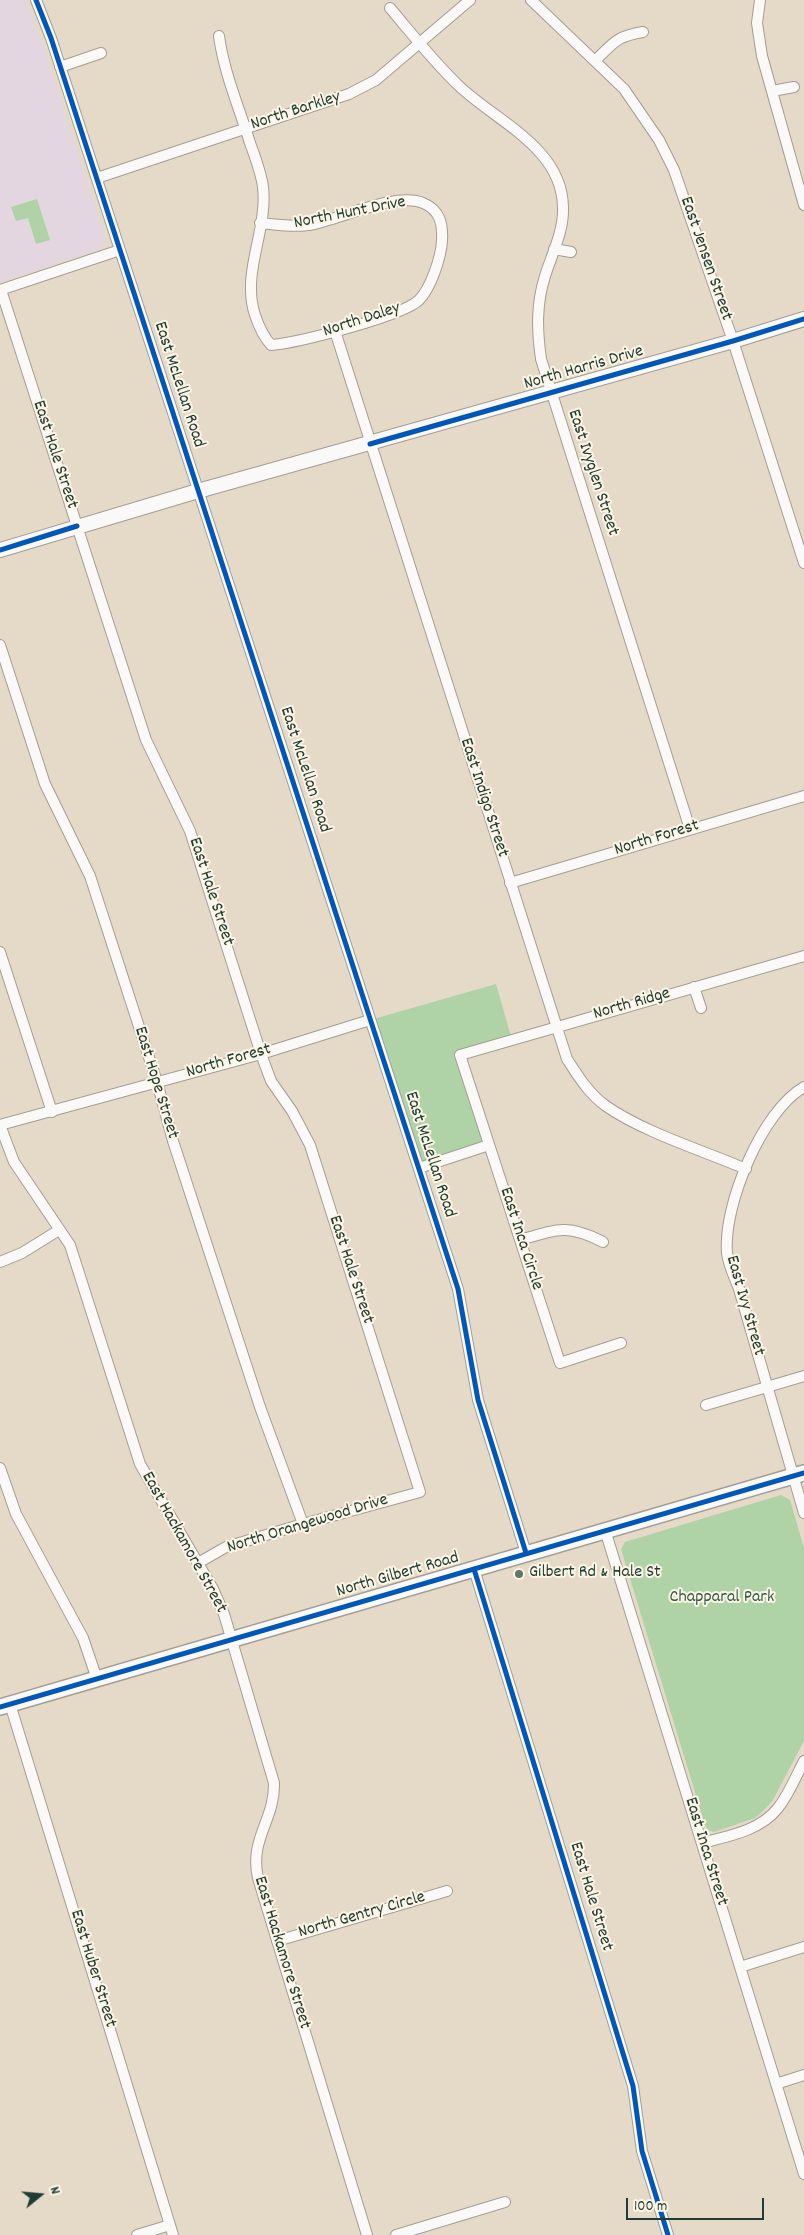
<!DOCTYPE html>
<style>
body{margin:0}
#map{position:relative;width:804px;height:2235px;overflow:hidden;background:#e5d9c8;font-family:Dekko,sans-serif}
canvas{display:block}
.north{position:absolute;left:15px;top:2170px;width:50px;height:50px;-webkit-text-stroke:4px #fcf5e5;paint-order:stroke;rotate:73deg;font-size:14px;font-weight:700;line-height:20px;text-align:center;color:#1f3d34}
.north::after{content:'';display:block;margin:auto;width:18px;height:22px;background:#1f3d34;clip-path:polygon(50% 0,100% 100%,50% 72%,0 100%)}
.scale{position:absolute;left:626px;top:2198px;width:138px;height:22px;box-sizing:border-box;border:2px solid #1f3d34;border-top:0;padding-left:6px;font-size:15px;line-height:18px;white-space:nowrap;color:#1f3d34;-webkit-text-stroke:4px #fcf5e5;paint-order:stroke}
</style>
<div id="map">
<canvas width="804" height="2235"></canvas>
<div class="north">N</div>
<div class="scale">100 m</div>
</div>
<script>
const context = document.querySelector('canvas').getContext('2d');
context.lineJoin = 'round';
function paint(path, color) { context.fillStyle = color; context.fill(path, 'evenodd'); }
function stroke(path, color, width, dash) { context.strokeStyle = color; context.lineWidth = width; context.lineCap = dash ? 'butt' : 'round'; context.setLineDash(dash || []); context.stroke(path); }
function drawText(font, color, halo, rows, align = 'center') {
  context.font = font + ' Dekko,sans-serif'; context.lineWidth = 4; context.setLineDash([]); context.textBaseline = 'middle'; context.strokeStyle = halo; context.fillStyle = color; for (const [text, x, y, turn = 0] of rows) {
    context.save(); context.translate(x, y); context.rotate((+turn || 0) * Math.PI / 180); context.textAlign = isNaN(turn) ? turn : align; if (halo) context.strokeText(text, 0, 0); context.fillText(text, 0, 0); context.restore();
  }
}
paint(new Path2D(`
 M0,0H25L40,37L105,237L104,244L99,249L0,282Z`), '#e3d6e0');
paint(new Path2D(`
 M37,199L50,240L36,244L28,218L16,221L11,207Z
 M496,984L512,1040L460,1055L489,1145L419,1168L370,1020Z
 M781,1495L790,1500L804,1548V1741L773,1800L765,1809L755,1818L714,1832L708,1830L705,1825L621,1549L625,1542Z`), '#afd2a6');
const street = new Path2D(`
 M36,0L51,38L458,1289L478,1400L526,1553
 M531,0L624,89L659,140L674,170L733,341L804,563
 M760,0L757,23L762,56L804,205
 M390,8C412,34 433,61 458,85C495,121 562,147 563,207C564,231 552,254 545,276C536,305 537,330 541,359L690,829
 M219,36C224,73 239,107 250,143C255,157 261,172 263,187C268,231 241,272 255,315C259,327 263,336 271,345C297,343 403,316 419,300C431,288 441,257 442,241C443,224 440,210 423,203C396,191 339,220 309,225C292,227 277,225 260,223
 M596,60C613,43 617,36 643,32
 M60,67L101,53
 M772,91L794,87
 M97,178L349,94L376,80L470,0
 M554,249L571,252
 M0,290L120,250
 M1,290L146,740L190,831L261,1054L271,1081L292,1111L310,1145L420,1492L303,1524L226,1547L198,1563
 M335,331L567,1059C578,1076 589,1094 606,1106C643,1132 704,1151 746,1169
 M0,645L45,784L90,876L157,1082L173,1141L260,1407L303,1524
 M510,883L804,796
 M0,952L52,1112
 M694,987L701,1008
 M804,1087C762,1111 723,1205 727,1253C728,1264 735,1278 739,1289L804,1513
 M0,1125L14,1162L70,1245L140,1464L213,1589L224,1614L274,1783C275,1820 249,1839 258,1878L367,2235
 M0,1125L261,1054L370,1020
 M419,1168L489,1145
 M520,1240C557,1229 568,1224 603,1242
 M0,1262L22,1253L59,1230
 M621,1343L560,1363L460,1055L804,956
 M706,1405L804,1376
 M0,1468L16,1514L83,1638L97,1679
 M605,1530L804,2174
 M474,1569L633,2086L642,2151L668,2235
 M10,1704L173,2235
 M702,1843C728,1836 760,1831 778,1808C789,1794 796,1776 804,1761
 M277,1941L447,1891
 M740,1967L804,1947
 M776,2084L804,2075
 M137,2235L170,2225
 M396,2235L505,2202`);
const secondary = new Path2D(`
 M0,550L198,491L733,341L804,319`);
const primary = new Path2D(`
 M0,1707L804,1473`);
stroke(street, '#a29e94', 12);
stroke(secondary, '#a29e94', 16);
stroke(primary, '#a29e94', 18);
stroke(street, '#fbf9f7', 10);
stroke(secondary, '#fbf9f7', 14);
stroke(primary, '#fbf9f7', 15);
stroke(new Path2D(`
 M36,0L51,38L458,1289L478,1400L526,1553
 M370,444L733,341L804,319
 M0,550L77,526
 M474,1569L633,2086L642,2151L668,2235
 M0,1707L804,1473`), '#0057b8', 5);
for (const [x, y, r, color] of [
 [519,1574,5,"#647468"]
]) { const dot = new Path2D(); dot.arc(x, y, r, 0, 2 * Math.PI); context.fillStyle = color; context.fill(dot); stroke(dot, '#fcf5e5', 2); }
drawText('18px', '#1f3d34', '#fcf5e5', [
 ["North Barkley",296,112,-18],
 ["North Hunt Drive",350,214,-11],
 ["East Jensen Street",705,259,71],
 ["North Daley",362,321,-18],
 ["North Harris Drive",584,369,-16],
 ["East McLellan Road",178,385,72],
 ["East Hale Street",54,455,72],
 ["East Ivyglen Street",592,473,72],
 ["East McLellan Road",304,770,72],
 ["East Indigo Street",483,798,72],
 ["North Forest",657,839,-17],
 ["East Hale Street",210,892,72],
 ["North Ridge",632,1005,-16],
 ["North Forest",229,1062,-16],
 ["East Hope Street",155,1083,73],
 ["East McLellan Road",429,1155,72],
 ["East Inca Circle",520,1239,72],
 ["East Hale Street",350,1270,72],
 ["East Ivy Street",744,1306,74],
 ["North Orangewood Drive",308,1525,-17],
 ["East Hackamore Street",183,1543,61],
 ["North Gilbert Road",398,1576,-16],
 ["East Inca Street",705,1852,73],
 ["East Hale Street",590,1897,73],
 ["North Gentry Circle",362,1916,-16],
 ["East Hackamore Street",281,1953,73],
 ["East Huber Street",92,1969,73]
]);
drawText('18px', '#1f3d34', '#fcf5e5', [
 ["Gilbert Rd & Hale St",529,1574]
], 'left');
drawText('18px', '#335a45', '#fcf5e5', [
 ["Chapparal Park",722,1599]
]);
</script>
